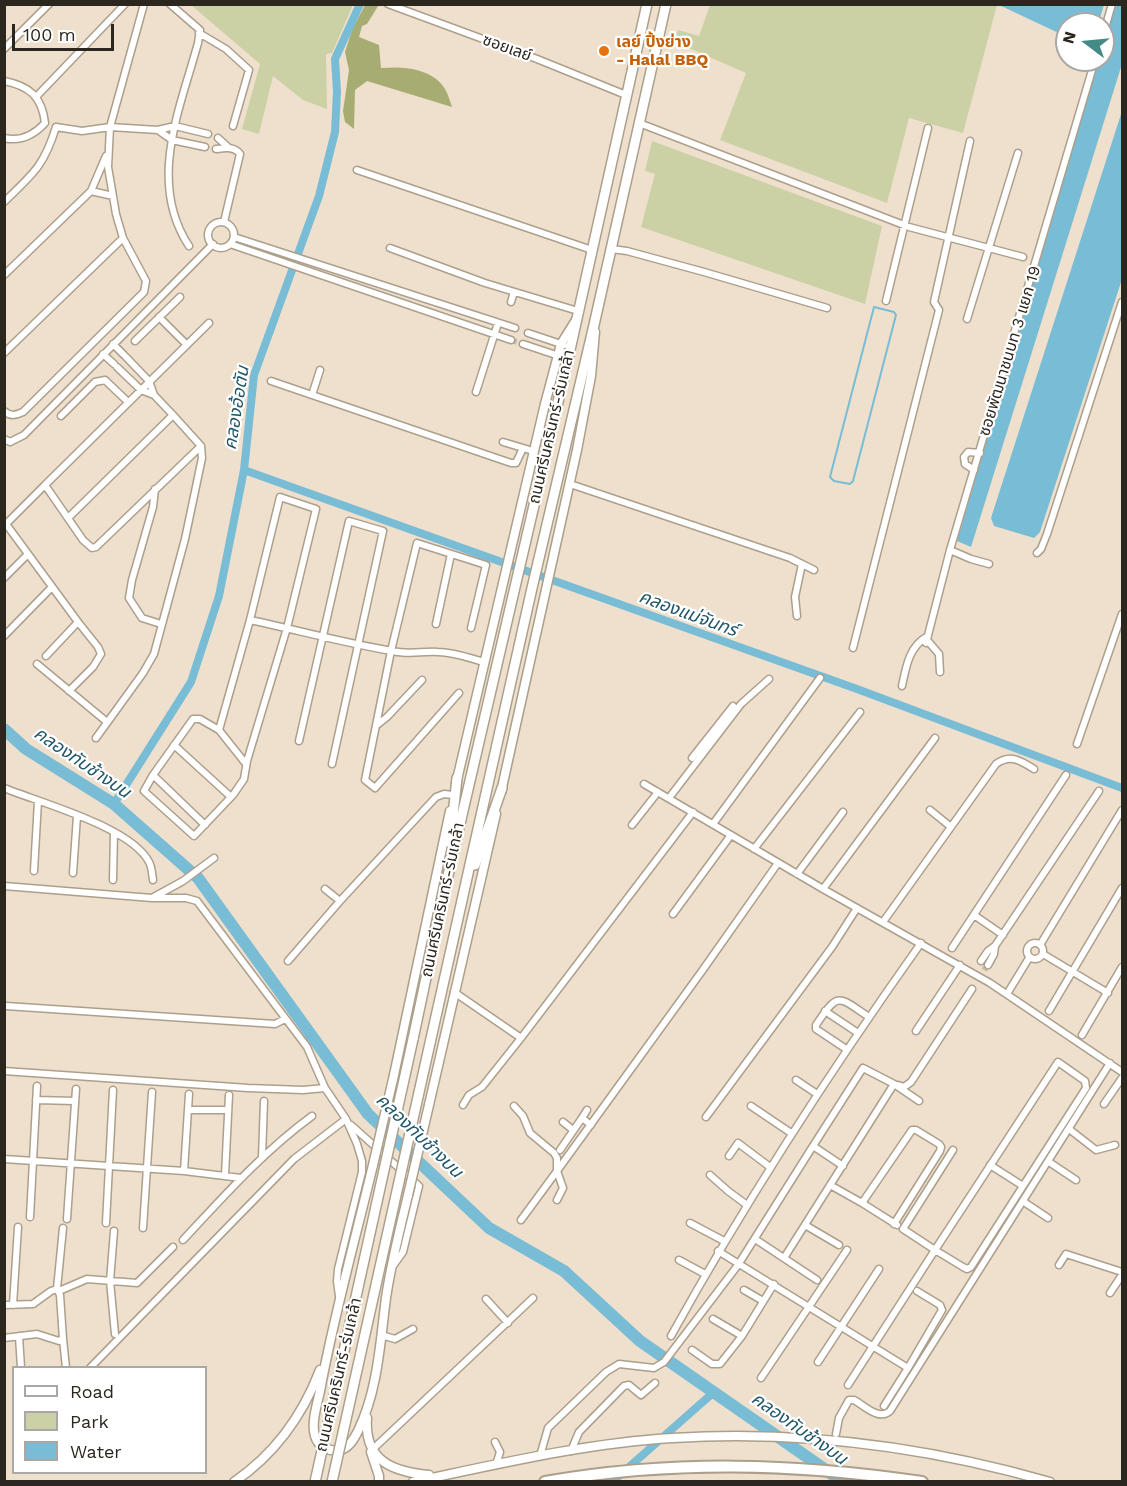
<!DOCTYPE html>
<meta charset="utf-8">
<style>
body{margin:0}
#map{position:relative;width:1127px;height:1486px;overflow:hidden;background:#eee0cc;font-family:"Work Sans",sans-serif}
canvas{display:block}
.frame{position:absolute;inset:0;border:6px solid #2b261e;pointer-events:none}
.legend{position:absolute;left:12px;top:1366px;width:195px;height:108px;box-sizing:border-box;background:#fff;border:2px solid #aaa8a5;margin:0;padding:8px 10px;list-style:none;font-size:18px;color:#2b261e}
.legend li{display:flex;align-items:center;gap:12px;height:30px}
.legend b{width:30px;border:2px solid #aaa8a5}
.north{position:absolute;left:1055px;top:12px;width:60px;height:60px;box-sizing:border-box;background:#fff;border:2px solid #aaa8a5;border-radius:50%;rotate:286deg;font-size:16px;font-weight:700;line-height:24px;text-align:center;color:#2b261e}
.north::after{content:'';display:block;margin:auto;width:21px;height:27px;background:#458b85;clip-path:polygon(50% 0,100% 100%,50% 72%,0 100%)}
.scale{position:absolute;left:12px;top:24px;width:102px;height:27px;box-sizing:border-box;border:3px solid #2b261e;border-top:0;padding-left:8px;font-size:18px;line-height:21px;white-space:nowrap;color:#2b261e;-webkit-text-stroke:4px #fff;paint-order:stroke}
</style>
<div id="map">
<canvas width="1127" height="1486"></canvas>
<div class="frame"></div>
<ul class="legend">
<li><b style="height:8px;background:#fff"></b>Road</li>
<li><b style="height:16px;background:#ccd1a5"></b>Park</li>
<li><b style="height:16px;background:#79bcd5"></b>Water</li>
</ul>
<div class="north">N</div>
<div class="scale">100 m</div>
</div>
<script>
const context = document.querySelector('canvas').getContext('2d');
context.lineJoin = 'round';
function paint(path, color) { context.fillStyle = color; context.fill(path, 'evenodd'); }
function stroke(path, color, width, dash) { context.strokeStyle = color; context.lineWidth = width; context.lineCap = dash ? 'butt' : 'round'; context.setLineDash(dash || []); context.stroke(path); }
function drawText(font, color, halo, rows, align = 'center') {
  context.font = font + ' "Work Sans","Noto Sans Thai",sans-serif'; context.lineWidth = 4.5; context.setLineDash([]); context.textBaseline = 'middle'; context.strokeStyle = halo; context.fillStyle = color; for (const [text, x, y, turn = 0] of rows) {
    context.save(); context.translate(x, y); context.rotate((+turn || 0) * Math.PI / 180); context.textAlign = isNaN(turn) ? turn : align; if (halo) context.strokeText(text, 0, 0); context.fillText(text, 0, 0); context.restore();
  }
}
paint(new Path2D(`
 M191,5H353L332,53L326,54L327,109L303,100L273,76L259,134L242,129L260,64Z
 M710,5V4L997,5L963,133L909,118L887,203L720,140L746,73L675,42L678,30L699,36Z
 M652,141L882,226L865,304L641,227L655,174L645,171Z`), '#ccd1a5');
paint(new Path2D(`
 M365,5L378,6L367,24L362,26L359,37L379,45L381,68C402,66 433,68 445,89C448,94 450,101 452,107L367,81L355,90L354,129L345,122L343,111L349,70L345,52L352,30Z`), '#a7ac73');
paint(new Path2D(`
 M997,4H1104V5L1098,24H1067V37Z
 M1115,5H1122V64L971,547L957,541L1099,60H1103V47Z
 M1122,111V279L1040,532L1034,538L994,526L991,518Z`), '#79bcd5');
stroke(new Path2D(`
 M874,307L894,312L896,315L853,481L850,484L834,481L830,477Z`), '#79bcd5', 2);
stroke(new Path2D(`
 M244,470L857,689L1122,788
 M114,804L191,682L219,596L244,470L254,375L319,196L335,132L337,91L335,59L360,4
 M612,1482L714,1392`), '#79bcd5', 8);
stroke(new Path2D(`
 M4,729L26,749L114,804L198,878L368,1114L489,1228L564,1271L640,1341L843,1482`), '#79bcd5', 12);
stroke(new Path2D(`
 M511,340L523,344
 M984,970L988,965`), '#c7bba9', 6, [6, 3]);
const street = new Path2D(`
 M170,4L200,30L198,43C180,109 147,182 189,246
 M388,4L537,59L626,95
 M199,33L226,49L249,70L233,126
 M1103,35L1112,4
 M4,49L49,4
 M4,81C30,86 42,97 45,123C34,135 21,142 4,138
 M36,97L125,4
 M639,123L909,227L1023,257
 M158,130L172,140L205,147
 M218,138L229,148
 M216,149C225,148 234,146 240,154L224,222
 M357,170L592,250
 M91,191L113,196
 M4,202C33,174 44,166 56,127L82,131L110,127L158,130L175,126L208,134
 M208 235a13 13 0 1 1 26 0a13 13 0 1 1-26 0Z
 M234,237L515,328
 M230,244L511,340
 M390,248L485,283L578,311
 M611,249L627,251L704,272L827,308
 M4,275L91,191L106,156
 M886,301L928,128
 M511,302L514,292
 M159,317L187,345
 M967,319L1018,153
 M528,333L564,345
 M135,341L180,297
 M113,344L124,355
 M523,344L568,359
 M4,353L123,238
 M103,354L114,364
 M126,357L149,381L154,395
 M271,381L511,463H516L523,448
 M476,392L498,323
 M312,395L320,370
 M4,411C11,417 16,415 23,412L144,292L146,281L123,238L116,214L108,167L110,127L144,4
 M61,416L95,382L105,380L128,402
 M4,439L10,442L24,435L213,244
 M503,442L533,451
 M201,446L96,547L92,548L83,540L45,485L209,323
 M974,470L965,464L964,457L968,452L980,453
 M570,484L790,558L814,570
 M45,485L6,524L78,622L46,656
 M155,489L153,507L132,580L129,598L142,618L161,624
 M68,518L173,415
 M950,550L971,559L989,564
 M1037,553L1041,549L1047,534L1122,302
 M4,578L28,554
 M797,616L795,597L802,564
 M436,624L451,554
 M4,636L52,587
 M927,640L939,654L940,672
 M926,643L950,550L1095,60
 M853,648L939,310L934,302L970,141
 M37,664L107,722
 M902,686C906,667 909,646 928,636
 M69,691L93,667L101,654L98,647L78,622
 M459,693L375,788L365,780L391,651L417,543L486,565L471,628
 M377,725L387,717L422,680
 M96,738L143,673L154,654L185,539L202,458L201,446L173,415L154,395L141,390L117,367
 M299,741L349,521L383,531L332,764
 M1077,744L1122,614
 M174,745L231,797
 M692,758L733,706
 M246,764L219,730L250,620
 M153,775L144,791L194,836L233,795L244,779L247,761L287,628L316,509L280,497L250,620C297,630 344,643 392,651C410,655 421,651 438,652C454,652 469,658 484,662
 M644,784L823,889L990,983L1122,1072
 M4,788C41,803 131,827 149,862C152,867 152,874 153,880
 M669,798L741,704L769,679
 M930,810L951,827
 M713,824L820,678
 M205,825L153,775L193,719H200L219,730
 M632,825L658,792
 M754,849L860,712
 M34,871L38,801
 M73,873L77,816
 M797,874L843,812
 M113,880L114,832
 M4,886L152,898L183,881L214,858
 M325,889L340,901
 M823,889L935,738
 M152,898H186L197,901L307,1047L325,1088L346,1119L357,1144L362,1161V1172L338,1269L337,1281L339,1296
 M673,914L731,835
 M974,915L1003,935
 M883,922L996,764C1010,754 1020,760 1034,769
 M1027 951a8 8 0 1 1 16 0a8 8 0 1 1-16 0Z
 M1040,945L1122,810
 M995,946L1099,791
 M952,948L1066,775
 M1043,954L1108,993
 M288,961L340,901L436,797L444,794L453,795
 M981,961L988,951L995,946L994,954L988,965
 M454,992L521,1038
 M1007,994L1029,958
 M6,1006L275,1024L285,1019
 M825,1011L858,1033
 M1049,1011L1122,888
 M916,1031L960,965
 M1082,1035L1122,967
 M846,1049L816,1029V1025C839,991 837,996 869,1017
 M1058,1062L1085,1081L1086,1088L971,1267L967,1269L963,1267L935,1250Z
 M4,1071L248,1088L303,1090L325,1088
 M796,1080L817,1094
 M898,1085L904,1087L911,1082L972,989
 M36,1100L75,1101
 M1104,1104L1122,1078
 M463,1105L469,1095L482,1087L521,1038L693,812
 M514,1106L523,1116L530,1133L554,1153L557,1158V1171L521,1220
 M751,1106L791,1133
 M188,1110H228
 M587,1110L582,1118L591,1125
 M706,1117L832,947L857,908
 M563,1122L573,1130
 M351,1125L419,1186L403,1252L393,1266
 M1069,1129L1096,1150L1115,1145
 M813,1146L863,1068L894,1084L919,1101
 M560,1150L582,1118
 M729,1156L738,1143L770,1167
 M262,1157L264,1101
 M4,1159L184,1171L241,1178
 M1049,1162L1076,1180
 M990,1165L1023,1186
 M184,1171L189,1094
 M225,1175L229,1095
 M710,1175L728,1191L747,1205
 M830,1185L862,1203L897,1225
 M557,1200L563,1188L557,1171L702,971L778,863
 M1024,1202L1048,1218
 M862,1203L912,1130H916L939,1144L941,1147L940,1151L894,1224
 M30,1217L37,1086
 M67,1219L76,1089
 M106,1223L113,1090
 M690,1223L724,1241
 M805,1225L839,1245
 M143,1228L152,1092
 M114,1231L110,1281L115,1334
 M755,1239L817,1280
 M183,1240C224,1196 263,1152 312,1116
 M718,1251L908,1368L884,1406
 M784,1258L894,1084
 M679,1260L705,1274
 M1059,1265L1066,1254L1122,1272
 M744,1290L763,1301
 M59,1291L87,1279L137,1283L173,1247
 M1110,1293L1122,1275
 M486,1299L508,1323
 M4,1305L33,1304L51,1291L57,1289
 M13,1305L18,1227
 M713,1319L742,1336
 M381,1335L395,1339L413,1329
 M19,1336L21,1368
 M671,1336C747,1199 831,1070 921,943
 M4,1338L37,1334L59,1341L63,1339L60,1295L57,1289L63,1228
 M63,1339L66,1368
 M692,1350L712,1364H720L742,1336L774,1284
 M818,1362L879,1269
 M90,1368L294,1159L346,1119
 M908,1368L942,1310L940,1305L917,1291
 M761,1378L847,1250
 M848,1385L935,1250L903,1229L953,1150
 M836,1434L839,1418L849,1400H854C865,1406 879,1421 890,1411L1110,1063
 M495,1442L500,1452L496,1465
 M373,1449L533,1298
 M571,1451L579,1432L624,1386L629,1385L641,1395L655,1383
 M540,1456L548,1428L606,1372L619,1364L654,1368L664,1362L738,1265L813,1146L843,1166`);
const secondary = new Path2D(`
 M456,784L545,404L561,344L576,320
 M501,792L577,450L591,376L595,332
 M394,1075L450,811
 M429,1105L496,814
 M373,1165C355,1240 334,1315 320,1391C317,1405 311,1423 315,1436C318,1447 329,1452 340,1450C349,1448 354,1439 358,1431C378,1390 380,1343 386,1298C391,1263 400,1229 408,1195
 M367,1418C364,1461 393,1472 429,1475
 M371,1452L379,1476V1482
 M234,1482C275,1454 302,1417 320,1370
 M413,1482C498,1464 586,1443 673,1438C800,1430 928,1447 1050,1482`);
const primary = new Path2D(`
 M450,843L457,778
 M475,865L502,788
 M413,1039L446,884L568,359L647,4
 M430,1043L532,588L594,325L666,4`);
const highway = new Path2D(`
 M545,1482C672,1460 795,1463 922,1482`);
stroke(street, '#ac9f8c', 9);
stroke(secondary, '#ac9f8c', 11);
stroke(primary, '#ac9f8c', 12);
stroke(highway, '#ac9f8c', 14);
stroke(street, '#fff', 6);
stroke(secondary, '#fff', 8);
stroke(primary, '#fff', 9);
stroke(highway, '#fff', 10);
const secondaryBridge = new Path2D(`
 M373,1165L394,1075
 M408,1195L429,1105`);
const primaryBridge = new Path2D(`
 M315,1482L413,1039
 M332,1482L430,1043`);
stroke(secondaryBridge, '#ac9f8c', 11, []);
stroke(primaryBridge, '#ac9f8c', 12, []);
stroke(secondaryBridge, '#fff', 8);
stroke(primaryBridge, '#fff', 9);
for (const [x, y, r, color] of [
 [604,51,6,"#e8710a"]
]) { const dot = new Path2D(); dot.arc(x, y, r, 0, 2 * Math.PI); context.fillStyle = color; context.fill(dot); stroke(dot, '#fff', 2); }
drawText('bold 16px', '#c56008', '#fff', [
 ["เลย์ ปิ้งย่าง",616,42],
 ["- Halal BBQ",616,60]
], 'left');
drawText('16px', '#2b261e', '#fff', [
 ["ซอยเลย์",507,48,20],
 ["ซอยพัฒนาชนบท 3 แยก 19",1010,351,-73],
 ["ถนนศรีนครินทร์-ร่มเกล้า",552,427,-77],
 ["ถนนศรีนครินทร์-ร่มเกล้า",443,900,-78],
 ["ถนนศรีนครินทร์-ร่มเกล้า",339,1375,-77]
]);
drawText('italic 18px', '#21576a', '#fff', [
 ["คลองอ้อตัน",237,408,-81],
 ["คลองแม่จันทร์",688,614,20],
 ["คลองทับช้างบน",82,763,34],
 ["คลองทับช้างบน",419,1136,44],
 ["คลองทับช้างบน",799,1429,35]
]);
</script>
